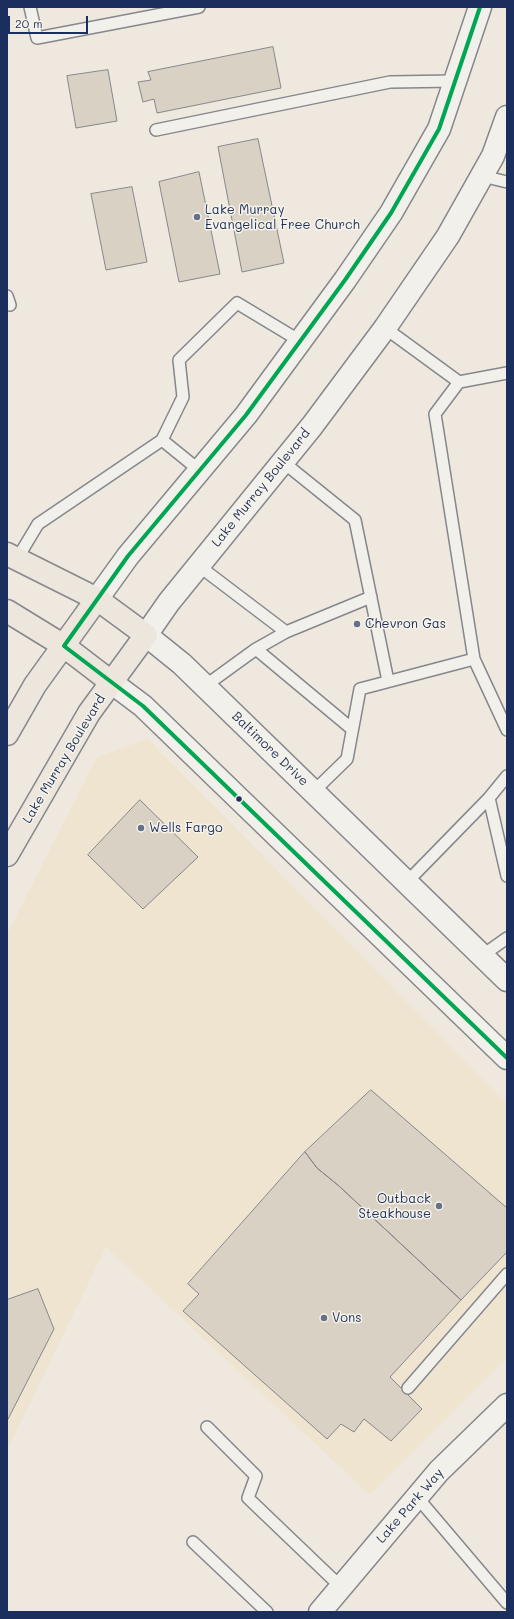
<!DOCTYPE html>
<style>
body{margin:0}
#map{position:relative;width:514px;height:1619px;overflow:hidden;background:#eee8de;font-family:Mali,sans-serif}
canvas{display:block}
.frame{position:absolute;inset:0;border:8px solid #1b2f5e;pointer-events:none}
.scale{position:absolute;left:8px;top:16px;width:80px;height:18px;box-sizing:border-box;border:2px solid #1b2f5e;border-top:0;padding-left:5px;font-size:12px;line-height:14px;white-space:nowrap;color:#1b2f5e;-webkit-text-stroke:3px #f7f3e8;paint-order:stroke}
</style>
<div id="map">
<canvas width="514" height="1619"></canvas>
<div class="frame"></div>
<div class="scale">20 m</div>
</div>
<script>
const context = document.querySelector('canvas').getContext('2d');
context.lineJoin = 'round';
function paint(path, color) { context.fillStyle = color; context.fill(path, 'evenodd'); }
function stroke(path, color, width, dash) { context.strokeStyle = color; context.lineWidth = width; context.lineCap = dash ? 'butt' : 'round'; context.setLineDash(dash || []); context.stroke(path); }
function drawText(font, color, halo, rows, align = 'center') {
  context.font = font + ' Mali,sans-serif'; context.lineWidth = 3; context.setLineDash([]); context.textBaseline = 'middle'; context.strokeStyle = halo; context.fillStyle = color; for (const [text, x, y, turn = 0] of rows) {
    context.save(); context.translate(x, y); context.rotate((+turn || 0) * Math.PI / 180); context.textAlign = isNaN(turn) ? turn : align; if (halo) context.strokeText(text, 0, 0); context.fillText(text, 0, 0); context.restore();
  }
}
paint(new Path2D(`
 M148,739L507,1104V1358L370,1495L106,1247L7,1450V934L97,757Z`), '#efe4d0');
const building = new Path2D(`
 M273,47L281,88L157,113L154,99L143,102L138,82L151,80L148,72Z
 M108,70L117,121L76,128L67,76Z
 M258,139L284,263L242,272L218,147Z
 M199,172L220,274L179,282L159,182Z
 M132,187L147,262L106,270L91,194Z
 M140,800L198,857L143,909L88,855Z
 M371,1090L507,1208V1252L461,1300L339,1186L317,1168L305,1152Z
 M305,1152L317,1168L339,1186L461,1300L390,1377L422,1409L391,1441L364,1419L354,1432L341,1424L327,1439L183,1311L199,1294L188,1284Z
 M38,1289L54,1329L7,1421V1300Z`);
paint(building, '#d9d1c4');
stroke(building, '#86878c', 1);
const service = new Path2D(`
 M30,7L37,38L199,7
 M156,130L390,82L455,81
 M482,176L507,182
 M7,296L10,305
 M385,328L459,382L435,414L474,659L507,730
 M459,382L507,373
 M162,440L183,397L179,360L237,303L300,341
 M283,462L355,520L388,681
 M17,559L38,524L162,440L199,470
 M199,566L286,632L371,597
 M256,649L352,729
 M205,686L256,649L286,632
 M507,776L489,798L507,876
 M314,791L347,759L360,689L474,659
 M407,882L489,798
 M483,955L507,938
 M408,1388L507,1274
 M207,1427L256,1476L248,1498L341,1587
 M417,1497L507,1603
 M193,1542L267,1612`);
const tertiary = new Path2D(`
 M320,1612L439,1471L507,1405`);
const secondary = new Path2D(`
 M507,117L493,156L448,236L385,328L312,426L169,602L146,635L182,664L507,980
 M97,599L128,556L246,415L345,280L391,213L439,129L480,7
 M111,682L143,706L507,1058`);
const primary = new Path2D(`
 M7,554L97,599L146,635L89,713L7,855
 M7,611L64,646L111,682
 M7,734L35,685L97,599`);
stroke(service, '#86878c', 14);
stroke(tertiary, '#86878c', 25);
stroke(secondary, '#86878c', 25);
stroke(primary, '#86878c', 25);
stroke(service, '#f1f0eb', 11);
stroke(tertiary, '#f1f0eb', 22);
stroke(secondary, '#f1f0eb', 22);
stroke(primary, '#ece6dd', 22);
stroke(new Path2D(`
 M480,7L439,129L391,213L345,280L246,415L128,556L64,646L143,706L507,1058`), '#00a651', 4);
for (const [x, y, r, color] of [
 [197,217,4,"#65708b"],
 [357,624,4,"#65708b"],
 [239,799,3.5,"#1b2f5e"],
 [141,828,4,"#65708b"],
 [439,1206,4,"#65708b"],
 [324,1318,4,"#65708b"]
]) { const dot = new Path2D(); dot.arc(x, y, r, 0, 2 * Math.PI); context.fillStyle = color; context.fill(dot); stroke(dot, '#f7f3e8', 1.5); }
drawText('13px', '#1b2f5e', '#f7f3e8', [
 ["Lake Murray",205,210],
 ["Evangelical Free Church",205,225],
 ["Chevron Gas",365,624],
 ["Wells Fargo",149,828],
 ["Outback",431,1199,"right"],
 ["Steakhouse",431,1214,"right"],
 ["Vons",332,1318]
], 'left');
drawText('13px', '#1b2f5e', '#f7f3e8', [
 ["Lake Murray Boulevard",261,488,-51],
 ["Baltimore Drive",270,749,44],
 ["Lake Murray Boulevard",64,759,-59],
 ["Lake Park Way",410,1506,-49]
]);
</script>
